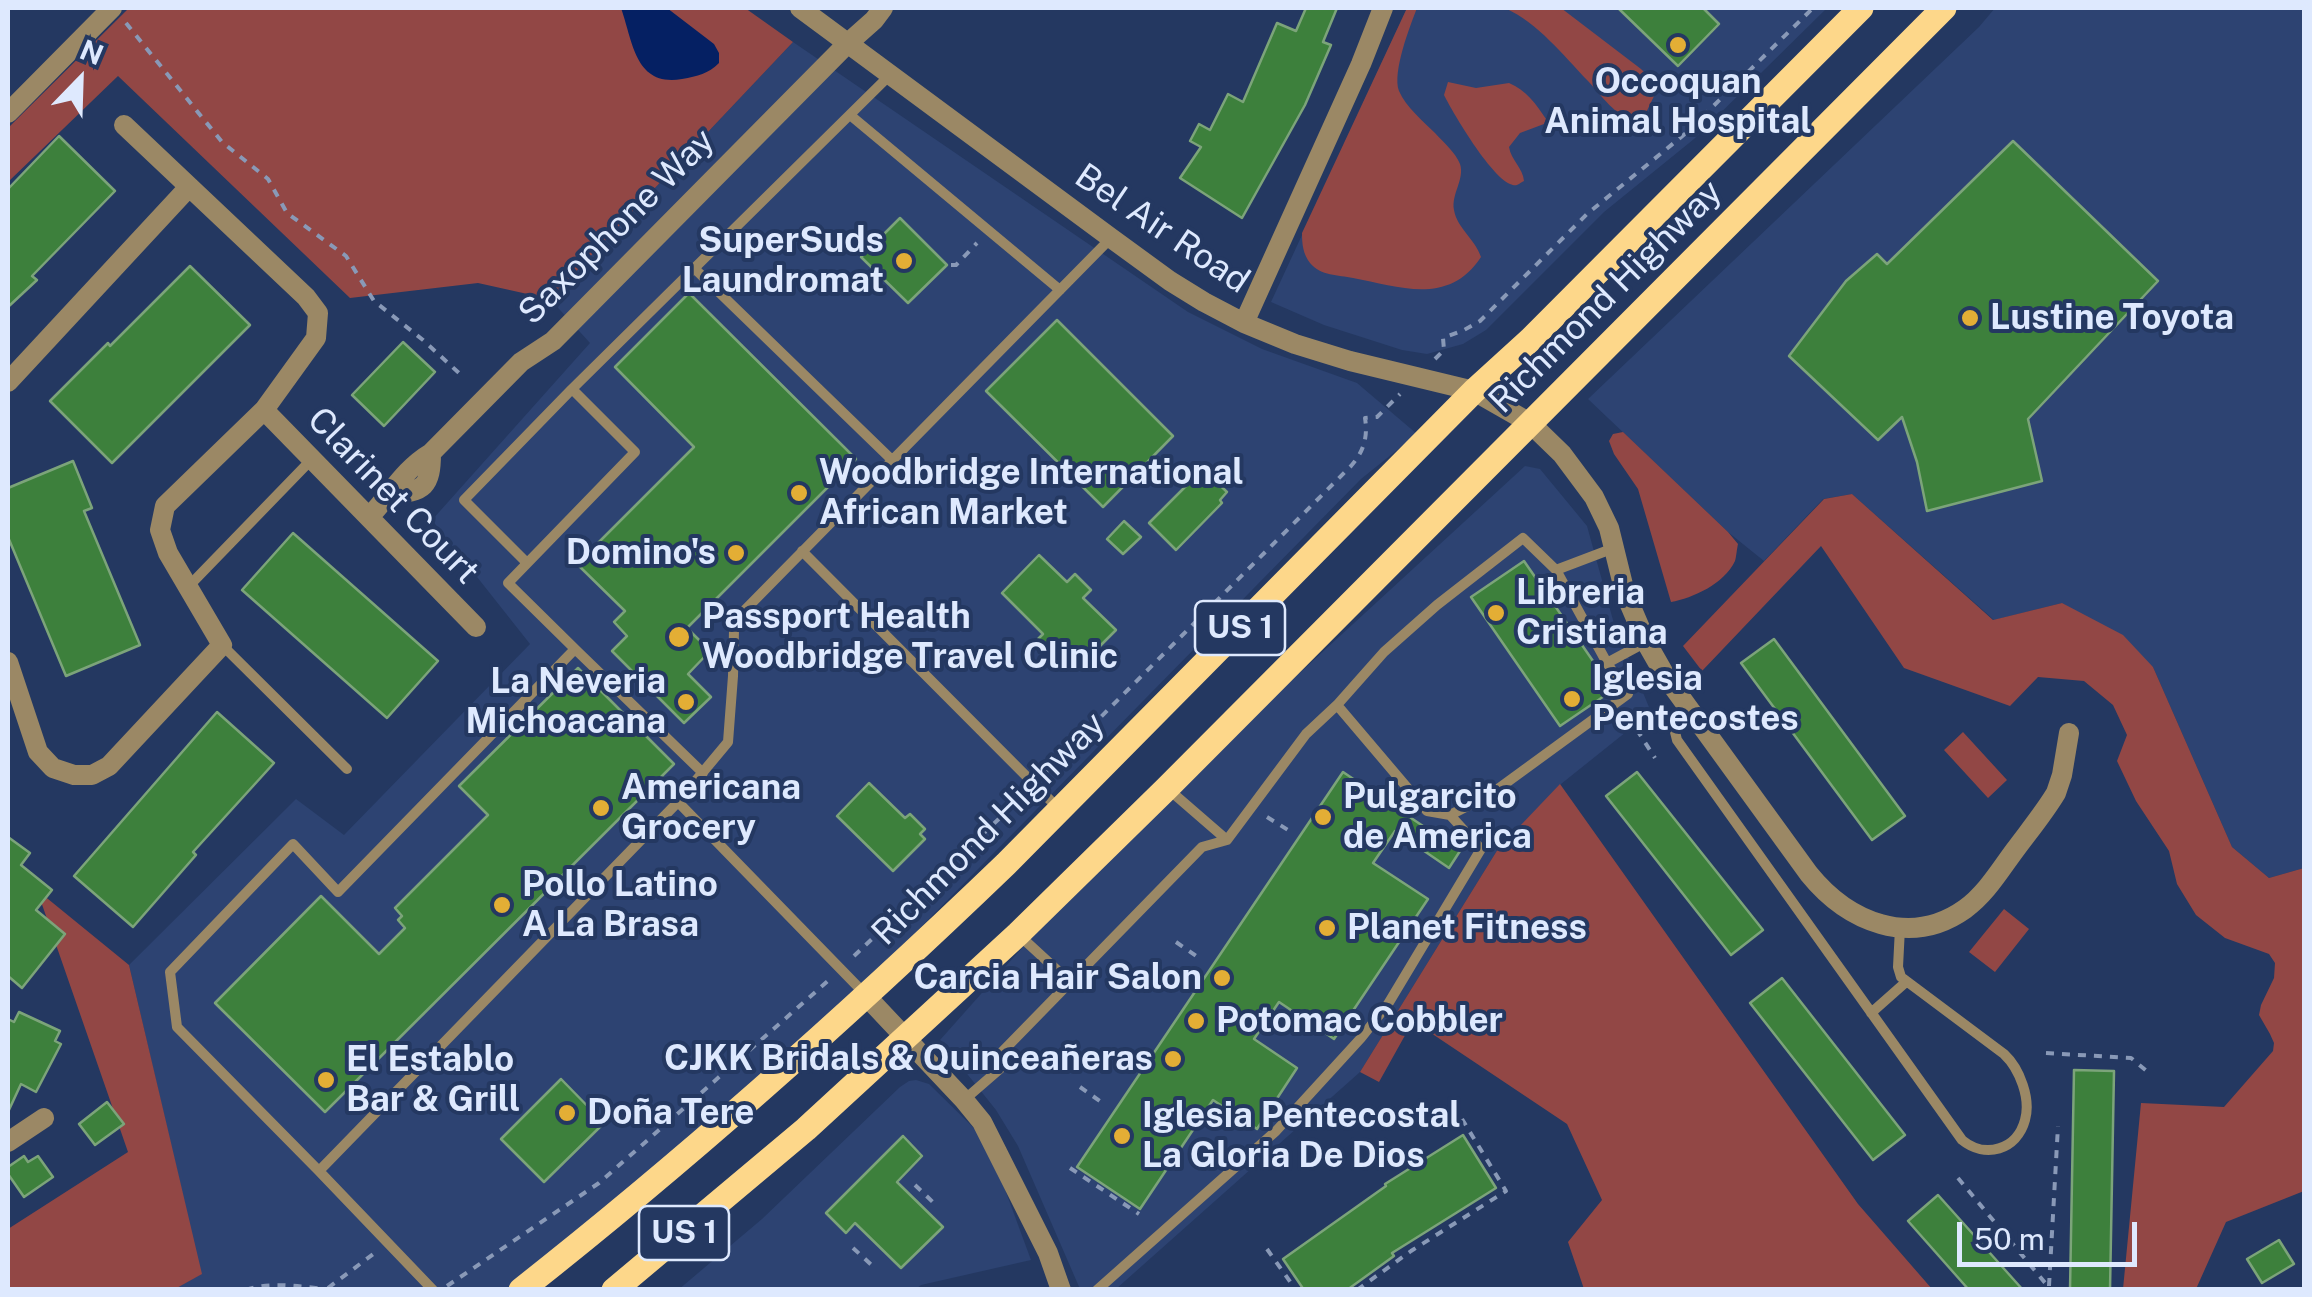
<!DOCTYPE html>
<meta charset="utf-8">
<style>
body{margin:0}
#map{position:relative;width:2312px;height:1297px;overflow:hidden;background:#243861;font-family:"Public Sans",sans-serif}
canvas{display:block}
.frame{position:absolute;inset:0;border:10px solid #dee9fe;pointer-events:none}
.north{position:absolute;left:30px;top:30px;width:100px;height:100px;-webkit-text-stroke:8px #243861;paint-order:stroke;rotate:23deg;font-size:28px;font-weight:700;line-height:40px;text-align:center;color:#dee9fe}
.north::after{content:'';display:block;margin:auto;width:35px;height:45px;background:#dee9fe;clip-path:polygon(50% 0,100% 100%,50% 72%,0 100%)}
.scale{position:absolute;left:1957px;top:1222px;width:180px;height:45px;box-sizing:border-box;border:5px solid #dee9fe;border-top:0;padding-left:12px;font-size:30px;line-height:35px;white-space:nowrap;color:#dee9fe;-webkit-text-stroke:8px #243861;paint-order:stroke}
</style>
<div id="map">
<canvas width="2312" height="1297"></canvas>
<div class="frame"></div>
<div class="north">N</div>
<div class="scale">50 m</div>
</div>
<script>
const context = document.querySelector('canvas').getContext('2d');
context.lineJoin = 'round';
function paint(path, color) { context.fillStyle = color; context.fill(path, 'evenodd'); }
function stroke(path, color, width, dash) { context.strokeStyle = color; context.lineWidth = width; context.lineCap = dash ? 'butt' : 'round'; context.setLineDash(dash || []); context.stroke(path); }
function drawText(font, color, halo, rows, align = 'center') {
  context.font = font + ' "Public Sans",sans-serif'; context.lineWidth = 8; context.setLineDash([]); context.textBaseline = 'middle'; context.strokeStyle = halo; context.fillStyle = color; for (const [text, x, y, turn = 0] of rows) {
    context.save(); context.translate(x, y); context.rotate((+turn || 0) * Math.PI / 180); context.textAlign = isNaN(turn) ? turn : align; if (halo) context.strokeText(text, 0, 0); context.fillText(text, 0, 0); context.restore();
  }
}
paint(new Path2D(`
 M1407,8H1827L1694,139L1604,212L1486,330L1463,344L1427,354L1402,350L1324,325L1271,302Z
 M1995,8H2304V868L2269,878L2232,847L2153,667L2062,603L1994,620L1852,494L1823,499L1764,561L1728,532L1588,399L1979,27Z
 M793,42L1188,312L1262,349L1357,383L1417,434L1361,479L819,1031L519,1289H175L201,1274L129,965L296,799L344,835L530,644L432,520L590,343L550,299Z
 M1525,466L1540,469L1587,526L1613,620L1651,712L1561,784L1498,849L1360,1072L1116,1289H1080L1018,1146L996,1110L940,1040L1119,839Z
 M916,1080L929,1084L978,1132L1000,1176L1031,1260L921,1285L916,1289L678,1290L762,1219L900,1087L909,1081Z`), '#2d4372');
paint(new Path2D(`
 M129,8H745L793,42L550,299L478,283L350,298L118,76L8,182V128Z
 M1407,8H1417C1410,26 1392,72 1399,91C1406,107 1423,121 1435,133C1443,142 1456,153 1460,164C1465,179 1451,194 1454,210C1457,228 1475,239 1481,257C1449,306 1400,287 1353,278C1338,275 1321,276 1310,263C1303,254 1302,244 1302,233Z
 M1505,8H1561L1641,69L1649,77L1655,94L1643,119L1636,122C1614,115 1603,97 1588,81C1562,54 1539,24 1505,8Z
 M1448,82L1476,88L1509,83C1526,90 1536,104 1546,119L1544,124L1520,133L1509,147C1511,160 1523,168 1524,181C1518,184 1517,187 1510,184C1490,175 1454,115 1444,95Z
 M1623,432L1728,532L1738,544C1737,548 1736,558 1735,561C1724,584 1693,598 1671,602L1638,489L1614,454L1609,441L1613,434Z
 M1852,494L1993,620L2062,603L2123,635L2153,667L2232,847L2269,878L2304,868V1191L2226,1222L2196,1289H2123L2141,1103L2224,1107L2273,1051L2274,1043L2270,1034L2259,1015L2261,1005L2274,978L2275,963L2269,954L2225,938L2196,915L2177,884L2169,851L2136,801L2117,761L2127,735L2113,705L2084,681L2038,677L2010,706L1904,668L1821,546L1702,671L1683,646L1824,499Z
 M1963,732L2007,780L1988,798L1944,750Z
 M1560,784L1858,1204L1932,1289H1584L1568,1242L1602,1200L1567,1124L1413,1021L1379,1082L1360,1072L1498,849Z
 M37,890L129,965L202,1274L175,1289L8,1290V1229L128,1152Z
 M2004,909L2029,929L1995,972L1969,952Z`), '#924745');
paint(new Path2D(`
 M621,8H667L714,44L719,53V63C708,74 698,76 682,79C635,87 633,42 621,8Z`), '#052063');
const building = new Path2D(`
 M1306,8H1337L1323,42L1331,45L1305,105L1242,218L1180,178L1201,147L1190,141L1199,124L1210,130L1228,94L1243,102L1277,23L1296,31Z
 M1618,8H1703L1719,24L1678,66Z
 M59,136L115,191L32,276L37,280L8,307V189Z
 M2013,141L2158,281L2028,419L2042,481L1927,511L1917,462L1902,417L1878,440L1789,356L1846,281L1877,254L1887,264Z
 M900,218L947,265L908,303L861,257Z
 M190,266L250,325L112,463L50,401L108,343L110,346Z
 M689,293L856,459L687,628L710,651L688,674L711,697L684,723L612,651L627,636L614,622L625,611L577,564L694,447L615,367Z
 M1057,320L1173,436L1103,507L986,391Z
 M403,342L435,372L384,426L352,395Z
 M73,461L92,508L84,511L140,645L66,676L8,537V488Z
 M1203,469L1227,492L1220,500L1222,503L1176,550L1149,523Z
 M1124,521L1141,537L1123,554L1107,539Z
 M293,533L438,661L387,718L242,590Z
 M1039,555L1067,582L1075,574L1091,590L1083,598L1116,630L1078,668L1059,649L1053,655L1037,640L1043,634L1002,593Z
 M1524,561L1613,690L1560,726L1471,597Z
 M1774,639L1905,816L1872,840L1741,663Z
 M578,668L674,764L325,1112L215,1003L321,896L379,954L405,928L398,920L402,916L395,908L488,815L459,786Z
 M217,712L274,763L193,852L196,855L133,927L74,876Z
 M1343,772L1460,851L1449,868L1395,831L1373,863L1428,899L1334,1039L1279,1002L1254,1039L1297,1068L1257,1129L1213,1100L1140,1209L1077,1167Z
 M1637,772L1763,930L1731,955L1606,796Z
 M869,783L905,818L910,814L925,829L920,834L925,839L893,871L837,816Z
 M8,837L30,853L21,865L52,890L36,910L65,934L22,988L8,976Z
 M1782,978L1905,1135L1873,1160L1750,1003Z
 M19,1012L60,1031L55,1041L61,1044L36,1092L21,1084L8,1112V1019L14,1022Z
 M2074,1070L2114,1071L2110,1290H2070Z
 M561,1079L604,1123L544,1182L501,1139Z
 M107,1102L124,1124L95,1145L79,1124Z
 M1463,1135L1496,1188L1392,1253L1394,1256L1347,1290H1304L1283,1259L1386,1186L1385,1184Z
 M903,1136L922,1156L897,1182L943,1227L901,1268L855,1223L846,1233L826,1213Z
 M24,1156L28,1162L38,1156L53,1177L24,1197L8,1174V1167Z
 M1938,1195L2023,1290H1969L1908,1221Z
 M2279,1240L2294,1264L2262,1283L2247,1259Z`);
paint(building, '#3d803c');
stroke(building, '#7ca47a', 2.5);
stroke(new Path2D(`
 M126,23L222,142L268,179L287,213L346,256L374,301L423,340L460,374
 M951,265H956L977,243
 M1435,359L1444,350L1443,338L1464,330L1480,321L1587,214L1686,133L1813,8
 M1628,716L1655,758
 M1045,773L1351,466C1364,451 1368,437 1365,418L1377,417L1400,394
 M1267,817L1288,830
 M1176,942L1202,960
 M854,956L1021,798
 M2046,1053L2131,1058L2149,1073
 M1080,1087L1104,1104
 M1070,1168L1139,1214
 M1958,1178L2051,1290
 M915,1185L938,1207
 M853,1248L876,1269
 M1267,1249L1296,1290
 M447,1286L599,1183L829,980
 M2049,1286L2058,1126
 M328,1288L376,1252
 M246,1290C270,1281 301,1287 327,1289
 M1357,1290L1411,1251L1506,1191L1462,1119`), '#8999b7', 4, [8, 8]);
stroke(new Path2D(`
 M850,115L1060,290
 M694,268L892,460
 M802,551L1059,809
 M527,563L464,500L572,389
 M188,587L312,459
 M222,645L347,769
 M575,649L508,583L635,452L572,389L890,75
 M1607,663L1646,642
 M1684,702L1675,732L1677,740L1962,1140C1985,1159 2017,1150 2025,1120C2031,1099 2020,1069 2004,1054L1901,977L1898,967L1900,928
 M1337,705L1427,811L1450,815L1491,794L1628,694L1607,663L1556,570
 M1167,788L1227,840
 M678,802L728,742L733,676L734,630L737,618L1111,238
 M1020,936L1070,982
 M1871,1013L1906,982
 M964,1100L1009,1061L1001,1053L1202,847L1227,840L1306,734L1337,705L1384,652L1437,605L1523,538L1556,570L1614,548
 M319,1171L177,1027L170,972L293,844L338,892L575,649L703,773
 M433,1290L319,1171L678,802L865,994
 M1097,1290L1276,1131L1361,1038L1388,1004L1481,849L1450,815`), '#9b8865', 10);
stroke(new Path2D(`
 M800,8L1111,238L1170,281L1204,302L1244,323L1295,344L1350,361L1474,391L1530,423L1562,454L1594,497L1609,528L1625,593L1646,642L1666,677L1809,874C1848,922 1910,948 1965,909C1986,894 2000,870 2015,850C2029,831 2044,813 2056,793L2062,775L2069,733
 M8,113L112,8
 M1244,323L1361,64L1383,8
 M8,382L189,187
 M264,410L476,627
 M391,493C424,493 431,486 431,453
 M370,516C391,494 404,469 431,453L521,362L553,341L847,44L874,20L883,8
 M8,662L38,752L53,768L74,775H92L109,766L222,645L168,553L160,530L165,506L264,410L316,338L318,313L306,297L124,125
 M867,997L964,1100L982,1122L1048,1253L1061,1290
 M8,1142L44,1118`), '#9b8865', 20);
stroke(new Path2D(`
 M521,1290C691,1156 851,1013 1006,864L1474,391L1530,340L1861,8
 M614,1290L806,1129L1018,934L1167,788L1944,8`), '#fdd78a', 25);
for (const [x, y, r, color] of [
 [1678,45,10,"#e3ae35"],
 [904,261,10,"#e3ae35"],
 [1970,318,10,"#e3ae35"],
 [799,493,10,"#e3ae35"],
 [736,553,10,"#e3ae35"],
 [1496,613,10,"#e3ae35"],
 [679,637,12,"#e3ae35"],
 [1572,699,10,"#e3ae35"],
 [686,702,10,"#e3ae35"],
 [601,808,10,"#e3ae35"],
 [1323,817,10,"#e3ae35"],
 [502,905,10,"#e3ae35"],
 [1327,928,10,"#e3ae35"],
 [1222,978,10,"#e3ae35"],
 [1196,1021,10,"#e3ae35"],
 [1173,1059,10,"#e3ae35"],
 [326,1080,10,"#e3ae35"],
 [567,1113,10,"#e3ae35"],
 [1122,1136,10,"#e3ae35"]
]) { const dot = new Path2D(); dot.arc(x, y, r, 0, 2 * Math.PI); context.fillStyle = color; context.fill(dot); stroke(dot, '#243861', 4); }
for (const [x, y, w] of [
 [1240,628,90],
 [684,1233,90]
]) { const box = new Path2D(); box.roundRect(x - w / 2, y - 27, w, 54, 8); context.fillStyle = '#243861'; context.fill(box); stroke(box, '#dee9fe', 2.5); }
drawText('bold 32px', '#dee9fe', null, [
 ["US 1",1240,628],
 ["US 1",684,1233]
]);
drawText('bold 35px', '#dee9fe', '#243861', [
 ["Occoquan",1678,82,"center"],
 ["Animal Hospital",1678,122,"center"],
 ["SuperSuds",884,241,"right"],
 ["Laundromat",884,281,"right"],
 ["Lustine Toyota",1990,318],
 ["Woodbridge International",819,473],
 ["African Market",819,513],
 ["Domino's",716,553,"right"],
 ["Libreria",1516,593],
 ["Cristiana",1516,633],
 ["Passport Health",702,617],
 ["Woodbridge Travel Clinic",702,657],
 ["Iglesia",1592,679],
 ["Pentecostes",1592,719],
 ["La Neveria",666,682,"right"],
 ["Michoacana",666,722,"right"],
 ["Americana",621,788],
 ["Grocery",621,828],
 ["Pulgarcito",1343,797],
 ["de America",1343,837],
 ["Pollo Latino",522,885],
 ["A La Brasa",522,925],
 ["Planet Fitness",1347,928],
 ["Carcia Hair Salon",1202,978,"right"],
 ["Potomac Cobbler",1216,1021],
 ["CJKK Bridals & Quinceañeras",1153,1059,"right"],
 ["El Establo",346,1060],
 ["Bar & Grill",346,1100],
 ["Doña Tere",587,1113],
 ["Iglesia Pentecostal",1142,1116],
 ["La Gloria De Dios",1142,1156]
], 'left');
drawText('35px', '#dee9fe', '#243861', [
 ["Saxophone Way",617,227,-45],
 ["Bel Air Road",1162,229,34],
 ["Richmond Highway",1606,297,-45],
 ["Clarinet Court",393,496,46],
 ["Richmond Highway",989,829,-45]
]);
</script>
